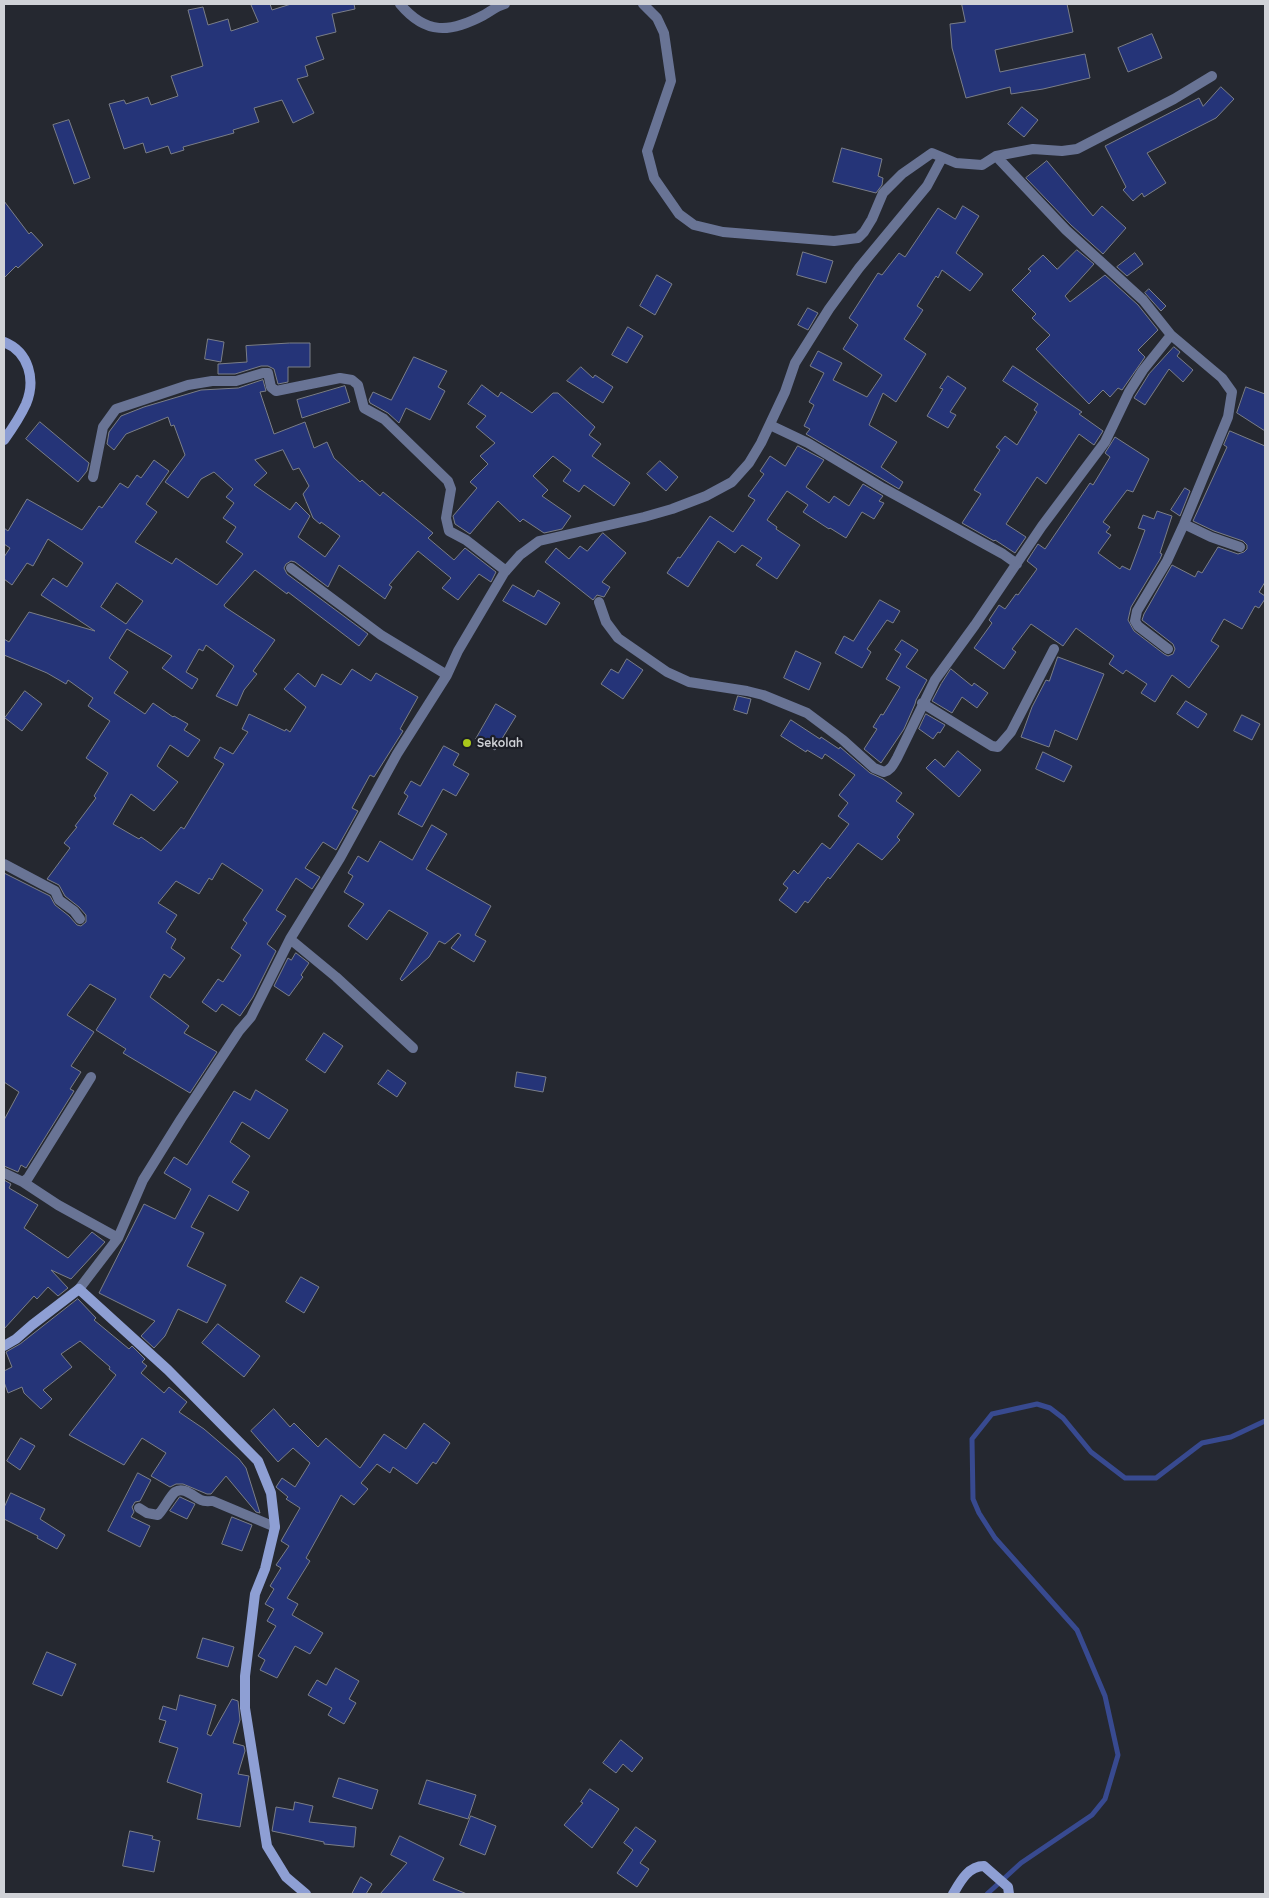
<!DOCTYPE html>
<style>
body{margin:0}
#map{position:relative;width:1269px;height:1898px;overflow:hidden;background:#252830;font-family:Quicksand,sans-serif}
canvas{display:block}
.frame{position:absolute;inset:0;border:5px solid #d0d2d7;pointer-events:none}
</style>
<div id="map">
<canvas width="1269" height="1898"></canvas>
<div class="frame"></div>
</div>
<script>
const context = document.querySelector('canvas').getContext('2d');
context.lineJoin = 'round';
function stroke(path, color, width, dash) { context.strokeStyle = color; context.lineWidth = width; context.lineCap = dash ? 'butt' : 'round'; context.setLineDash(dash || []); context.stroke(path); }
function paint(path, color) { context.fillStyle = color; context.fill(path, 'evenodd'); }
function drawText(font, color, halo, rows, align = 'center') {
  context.font = font + ' Quicksand,sans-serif'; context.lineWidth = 4.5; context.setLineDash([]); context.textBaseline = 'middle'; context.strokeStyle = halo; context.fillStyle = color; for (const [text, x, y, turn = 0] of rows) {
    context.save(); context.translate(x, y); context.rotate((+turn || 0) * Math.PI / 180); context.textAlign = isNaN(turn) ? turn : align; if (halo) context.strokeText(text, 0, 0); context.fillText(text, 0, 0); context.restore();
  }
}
stroke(new Path2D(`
 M987,1894L1021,1863L1092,1815L1105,1799L1118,1755L1105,1696L1077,1630L995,1538L979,1513L973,1499L972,1439L992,1414L1037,1404L1050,1408L1063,1418L1091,1452L1125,1478H1156L1202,1443L1231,1437L1265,1421`), '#384a90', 5);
const building = new Path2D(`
 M251,4H270L272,10L291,4H354L355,9L332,14L336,32L316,37L324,59L305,66L308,76L297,79L314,113L293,123L282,100L254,108L259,122L233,130L234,133L183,147L184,150L171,154L168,146L146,153L143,143L124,149L109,104L124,100L126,104L148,97L151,105L178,96L171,76L203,66L188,10L203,7L208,25L228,19L231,31L258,22Z
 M962,4H1067L1073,32L995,50L1000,72L1085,54L1090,78L1043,89L1011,94L1010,87L966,98L952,48L950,24L965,22Z
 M1152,34L1162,58L1128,72L1118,48Z
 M1221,87L1234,99L1216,118L1147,153L1166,183L1144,197L1142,193L1133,201L1123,190L1126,187L1105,146L1199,98L1203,106Z
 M1022,107L1038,120L1024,137L1008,124Z
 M69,120L90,178L74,184L53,125Z
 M842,148L882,159L878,176L883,178L882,185L876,193L833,182Z
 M1047,161L1093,216L1102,206L1126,228L1103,254L1071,225L1026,178Z
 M4,201L29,234L31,232L43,245L18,268L16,266L4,278Z
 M963,206L979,216L956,253L983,274L970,291L942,270L938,278L936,276L917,306L923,310L904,339L926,354L896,402L883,393L869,425L897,442L881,467L903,482L899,489L806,434L810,429L804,426L814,405L809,402L824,373L810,366L818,351L842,363L833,380L867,397L882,375L843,349L858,325L849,318L878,273L882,275L899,253L905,257L938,208L955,219Z
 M1077,250L1094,264L1065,296L1070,302L1105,275L1138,305L1158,330L1138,350L1145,357L1122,390L1118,388L1110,397L1103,390L1089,404L1036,349L1050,335L1032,318L1036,314L1012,290L1031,271L1028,269L1043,255L1057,269Z
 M803,252L833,261L826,283L797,275Z
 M1135,253L1143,264L1127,276L1117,267Z
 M657,275L672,284L655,315L640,306Z
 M1149,289L1166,306L1161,311L1145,293Z
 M808,308L818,313L808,330L798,325Z
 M628,327L643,336L627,363L612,355Z
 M208,339L224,342L221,362L205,359Z
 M290,343H310V367H288V382L278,384L274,369L268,366H261L235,374H218V364L247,362L246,346Z
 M1174,347L1180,352L1177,356L1193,370L1183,382L1169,369L1145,405L1134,398L1149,374Z
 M414,357L447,371L438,387L445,391L430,420L406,408L399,423L388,413L370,403L369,400L373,392L391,400Z
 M1013,366L1082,412L1079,414L1103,431L1094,445L1079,434L1046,484L1037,477L1006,524L1026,537L1015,553L995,540L994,541L962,523L981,494L974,490L1000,450L996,447L1005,436L1017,445L1037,412L1034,410L1038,404L1003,381Z
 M581,367L593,378L595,375L613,387L603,403L567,381Z
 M948,376L966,388L950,412L956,415L948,428L927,416L943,389L940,388Z
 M263,380L266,391L260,392L274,434L305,422L314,448L327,442L334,458L360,482L362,480L380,496L383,492L433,533L428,538L454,560L465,548L496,572L491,582L479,574L458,600L442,588L451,578L418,551L389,585L392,587L385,599L339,565L328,587L295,562L291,561L286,564L284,568L287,574L368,634L359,646L288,592L287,594L255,570L224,605L225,607L275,640L253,671L257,674L244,690L237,706L216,696L234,666L206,645L203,651L199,649L186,672L198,679L192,689L162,668L172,656L127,629L109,658L128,672L114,693L145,714L153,703L173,717L174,716L188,724L184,730L200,740L188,757L170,745L157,766L178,782L154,811L131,794L113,824L139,839L141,837L161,851L181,827L184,829L224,764L214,758L220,747L233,754L248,732L242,729L249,714L285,731L286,729L290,732L306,707L284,689L298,673L315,687L322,674L341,685L352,669L371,681L376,673L418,697L400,729L403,731L374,777L370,775L352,808L358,811L336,850L323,842L305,868L320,877L312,889L296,878L276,910L286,916L267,944L276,951L253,997L240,1016L222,1004L216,1012L202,1002L218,979L223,982L241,955L231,948L247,923L243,920L263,890L222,863L212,880L209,878L199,894L176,881L158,903L177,915L166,932L176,939L171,948L185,958L170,978L164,974L150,997L189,1026L184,1033L217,1052L190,1093L123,1053L126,1049L96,1030L116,999L90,984L67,1015L94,1032L71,1066L81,1072L70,1089L74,1091L26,1168L21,1165L18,1172L4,1166V1120L19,1092L4,1082V873L50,896L55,905L69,916L77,925L81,926L86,922V915L79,907L65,896L59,885L47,879L70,848L64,843L77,827L75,826L96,798L94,796L108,773L86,758L110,721L88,706L93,698L68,680L66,684L47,673L4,655V639L9,642L29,612L95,631L41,595L53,578L67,587L83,563L48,539L33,566L27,563L12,585L4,579V557L10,548L4,544V528L8,531L27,499L82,530L99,506L102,508L120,483L128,488L137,475L141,478L154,460L169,471L146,504L157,512L135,542L172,564L176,558L217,585L243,554L226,542L236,527L223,518L234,503L226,497L233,489L214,472L201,479L188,498L165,482L185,455L174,425L171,426L168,417L126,434L114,450L107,444L109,432L121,416L144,407L201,390L238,388ZM283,450L293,470L299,468L309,486L303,494L313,518L320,524L321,522L340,536L325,557L298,537L310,516L296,502L290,510L254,485L267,473L255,460ZM117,583L143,601L126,624L101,607Z
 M482,385L498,397L501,392L532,413L553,393H558L595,427L589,435L601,444L592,456L630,483L614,506L584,485L579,492L563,481L571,470L553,456L533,476L548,490L542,496L571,516L562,529L544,533L523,519L520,522L498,501L470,534L455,524L453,516L477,488L470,482L488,464L480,456L495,443L476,427L486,416L468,404Z
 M345,386L350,402L302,418L297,400Z
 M1246,387L1265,394V431L1237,413Z
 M40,422L89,463L87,471L78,482L26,439Z
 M1230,431L1265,446V582L1259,592L1265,596V599L1259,608L1255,606L1242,629L1224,619L1211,641L1219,646L1189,688L1172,675L1155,702L1141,693L1147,684L1126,670L1123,674L1109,664L1114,656L1076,628L1063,646L1031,624L1012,649L1016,652L1004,669L974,648L992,623L989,620L999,605L1005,609L1016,594L1018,595L1037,569L1027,561L1038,544L1045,549L1090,483L1093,485L1110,457L1105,453L1115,437L1149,459L1133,492L1127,490L1103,522L1110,527L1106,532L1111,535L1098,553L1120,569L1122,566L1130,570L1145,530L1138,528L1143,515L1154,519L1157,511L1172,516L1160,553L1162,554L1160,559L1131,607L1128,620L1134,631L1164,654L1168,656L1173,654L1175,649L1173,644L1142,620L1144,614L1172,565L1195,577L1198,571L1202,573L1218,547L1238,554L1244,552L1247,549V545L1243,541L1214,531L1193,521L1227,447L1224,445Z
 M798,446L824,460L806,487L829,503L834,496L849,506L863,484L883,496L879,501L884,503L874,519L862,512L846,538L830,528L829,529L803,512L808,505L787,491L767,520L777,527L776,529L800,545L777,579L756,565L762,558L742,545L735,553L718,541L688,587L667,573L678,557L680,558L710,516L733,532L755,500L748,496L764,474L760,471L770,456L785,466Z
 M660,461L678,477L666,491L647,474Z
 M1185,488L1190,491L1180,516L1171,510Z
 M603,533L626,553L602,582L610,587L604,597L597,595L593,600L545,562L556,548L569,559L580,546L587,551Z
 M513,585L534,597L538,590L560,603L546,625L503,601Z
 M880,600L900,611L893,623L887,620L867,649L871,652L862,668L835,653L844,636L853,641Z
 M902,640L918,650L906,667L927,680L916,700L915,704L904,729L881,763L864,749L877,729L873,727L881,714L883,715L900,687L886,679L901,654L895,650Z
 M796,651L821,663L809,690L784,678Z
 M1058,657L1104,674L1077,740L1055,730L1049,747L1021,737L1032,707L1046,680L1049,681Z
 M627,659L643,670L623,699L601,684L611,669L618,673Z
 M951,669L972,686L974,683L988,693L977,708L962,697L952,713L932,701L941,684Z
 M25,691L42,704L22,731L5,718Z
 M738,696L751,699L747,714L734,710Z
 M1186,701L1207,714L1198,728L1177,714Z
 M496,704L516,716L495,750L476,739Z
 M926,714L945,725L940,733L938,732L933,739L919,729Z
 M1242,715L1260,724L1252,740L1234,731Z
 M791,720L820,739L821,737L839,749L840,747L870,773L883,779L902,793L896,801L914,814L897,837L900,840L882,860L858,843L830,879L828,877L808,903L805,901L796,913L779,900L788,888L783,884L794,870L798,874L822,843L830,849L849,824L838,816L848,803L839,795L855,775L825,754L822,759L807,750L806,752L781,736Z
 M444,746L459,754L453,765L469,774L456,796L443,789L422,827L398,814L408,796L404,793L411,781L420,786Z
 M958,751L981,770L959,797L926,768L935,759L944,767Z
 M1043,752L1072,766L1064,782L1036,769Z
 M432,825L447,834L426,869L491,906L475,935L486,941L474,962L451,948L461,935L458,933L445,944L439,941L429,957L402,981L400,979L428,933L389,910L367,940L348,926L364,904L344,892L353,876L348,873L358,856L368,862L380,841L412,860Z
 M296,953L309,963L301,975L303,977L289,996L274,986L288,958L291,960Z
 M324,1033L343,1046L325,1073L306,1060Z
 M388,1070L406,1083L397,1097L378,1084Z
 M517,1072L546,1077L543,1092L515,1087Z
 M256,1090L288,1110L269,1139L242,1122L230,1142L250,1156L232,1182L249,1192L238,1211L209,1195L191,1227L204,1233L187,1266L226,1285L207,1323L178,1309L165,1336L154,1348L141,1336L155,1321L99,1293L144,1204L175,1219L191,1189L164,1173L174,1157L187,1165L234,1091L250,1100Z
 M4,1180L11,1184L9,1188L38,1205L24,1228L68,1258L92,1232L105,1242L71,1279L51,1270L68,1288L58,1296L48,1287L37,1299L34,1296L4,1329Z
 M301,1277L319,1287L304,1313L286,1302Z
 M78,1299L96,1318L94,1320L129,1349L132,1346L145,1359L142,1362L147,1366L141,1373L164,1393L169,1387L187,1402L179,1412L204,1429L239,1459L246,1468L260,1513L256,1512L226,1476L211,1494H207L183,1484H176L170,1487L151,1476L166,1453L142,1438L124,1465L69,1435L116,1375L109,1369L110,1367L80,1341L61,1354L72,1367L43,1390L52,1399L41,1409L24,1393L22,1387L8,1393L4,1382V1371L12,1367L6,1352L20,1344Z
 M218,1324L260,1356L244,1377L202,1343Z
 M274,1409L290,1427L294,1423L318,1447L326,1438L360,1468L384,1434L406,1449L424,1423L450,1443L436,1464L433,1462L417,1484L393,1467L390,1473L377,1464L361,1483L368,1489L354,1505L341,1495L306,1558L310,1561L287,1598L298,1604L292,1615L323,1633L310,1654L295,1646L277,1678L260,1670L265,1660L258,1656L276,1626L267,1621L274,1609L265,1604L274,1589L270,1586L281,1568L276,1565L289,1546L281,1541L300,1508L286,1499L288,1497L276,1487L282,1478L295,1487L310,1463L293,1448L278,1462L251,1431Z
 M21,1438L35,1446L20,1470L7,1461Z
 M138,1473L151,1480L140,1501L135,1502L132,1507L134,1512L131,1517L150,1526L140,1547L108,1531Z
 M11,1493L45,1509L40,1519L65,1535L57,1549L37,1538L38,1536L4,1519V1508Z
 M180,1497L195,1504L187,1519L170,1511Z
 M232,1517L252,1525L242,1551L222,1544Z
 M203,1638L234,1647L228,1667L197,1658Z
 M47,1652L76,1664L62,1696L33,1684Z
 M336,1668L359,1681L349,1699L356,1703L344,1724L328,1715L332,1708L308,1695L317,1680L326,1685Z
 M180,1695L216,1705L207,1734L211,1736L232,1699L238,1701L240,1720L233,1743L244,1746L245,1751L238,1774L249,1776L240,1827L197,1819L202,1794L167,1782L178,1748L159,1742L166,1721L159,1719L163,1706L176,1710Z
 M621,1740L643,1758L632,1772L623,1764L616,1773L603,1763Z
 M339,1778L378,1790L372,1809L333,1797Z
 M427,1780L476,1795L468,1819L419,1804Z
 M590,1789L619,1809L592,1848L564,1825L583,1803L581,1802Z
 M295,1802L313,1806L309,1822L356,1827L354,1847L324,1844V1842L272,1831L276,1807L293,1810Z
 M471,1816L496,1826L485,1855L460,1845Z
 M636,1827L656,1841L640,1863L649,1869L637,1887L617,1873L633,1850L624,1843Z
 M130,1831L153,1836L152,1839L160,1841L154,1872L123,1866Z
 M400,1836L444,1858L433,1880L467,1894H380L407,1863L391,1855Z
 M361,1877L372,1884L366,1894H352Z`);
paint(building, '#253478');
stroke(building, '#7a7e88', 1);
stroke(new Path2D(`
 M400,4C426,35 450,33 484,15C491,11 497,6 505,4
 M643,4L657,18L664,33L671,81L647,151L654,178L679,214L694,225L723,232L834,241L858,238L864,232L872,219L883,193L902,174L932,153L956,163L982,165L996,156L1033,149L1062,151L1077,149L1174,99L1212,76
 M996,156L1066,230L1143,300L1171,335L1222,378L1232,392L1228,417L1184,524L1167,561L1137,611L1135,621L1138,626L1168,649
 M770,425L808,443L883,488L1003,554L1017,564
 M93,477L103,427L116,409L188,385L212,381H236L263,373H268L271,387L276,391L340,378L352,380L358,385L364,408L384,419L448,481L451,489L446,518L449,531L466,540L506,571
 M1184,524L1211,537L1240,547
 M291,568L381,635L447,675
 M599,602L606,622L618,638L667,672L689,682L747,691L763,695L807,713L843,740L874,768L884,772C891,770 893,765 897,758L935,680L975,625L1042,526L1105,442L1129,392L1143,370L1171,335
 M922,703L992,746L998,747L1011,732L1054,649
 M4,864L55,891L59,900L74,911L80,919
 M290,939L336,977L413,1048
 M4,1173L23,1182L58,1205L118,1238
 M23,1182L28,1178L91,1077
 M79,1289L118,1238L143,1180L181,1119L239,1031L251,1017L290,939L340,858L397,754L447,675L458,651L504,573L520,555L539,541L644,517L672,509L706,496L732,482L749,463L761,443L785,392L795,363L829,309L859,268L927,186L942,158
 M139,1508L147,1513L158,1515C164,1509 170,1496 175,1492C184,1486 194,1497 201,1500C205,1502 209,1501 213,1501L275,1527`), '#697495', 10);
stroke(new Path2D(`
 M4,342C29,352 36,380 26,404C20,417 12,429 4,440
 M4,1346L16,1339L32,1325L79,1289L168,1370L258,1461L271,1493L275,1527L265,1569L255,1594L245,1676V1708L267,1846L286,1877L306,1894
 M953,1894C960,1882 968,1866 984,1866L1008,1887L1009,1894`), '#8e9fd4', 10);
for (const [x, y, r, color] of [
 [467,743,5,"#a9c71a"]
]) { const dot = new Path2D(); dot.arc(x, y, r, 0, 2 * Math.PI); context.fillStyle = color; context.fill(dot); stroke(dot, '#1c1e26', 2); }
drawText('bold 12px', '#d0d2d7', '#1c1e26', [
 ["Sekolah",477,743]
], 'left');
</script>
